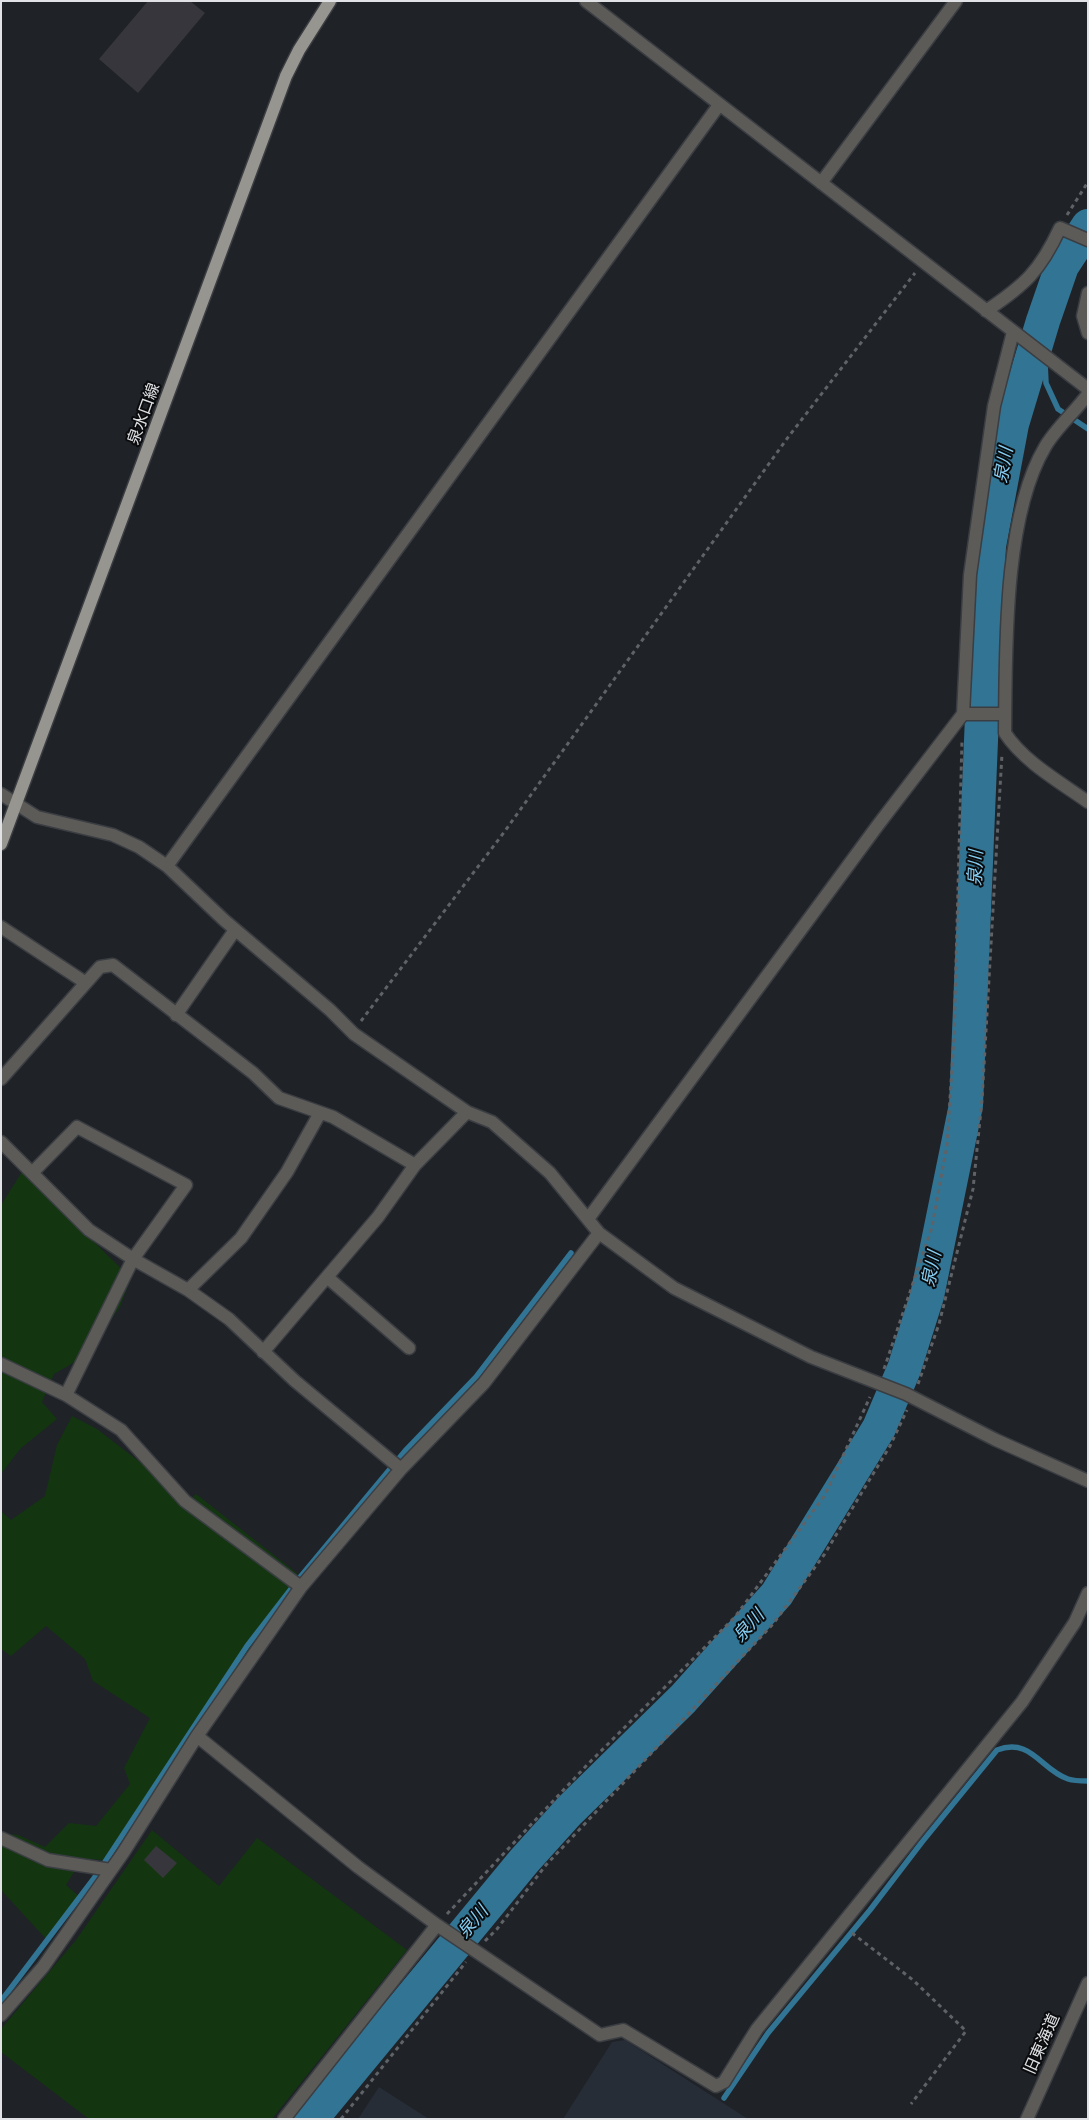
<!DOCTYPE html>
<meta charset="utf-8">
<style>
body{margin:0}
#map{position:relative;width:1089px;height:2120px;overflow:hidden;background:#1f2227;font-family:Inter,sans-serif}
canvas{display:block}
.frame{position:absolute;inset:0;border:2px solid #e0e2e5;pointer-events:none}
</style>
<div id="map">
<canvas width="1089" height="2120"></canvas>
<div class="frame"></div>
</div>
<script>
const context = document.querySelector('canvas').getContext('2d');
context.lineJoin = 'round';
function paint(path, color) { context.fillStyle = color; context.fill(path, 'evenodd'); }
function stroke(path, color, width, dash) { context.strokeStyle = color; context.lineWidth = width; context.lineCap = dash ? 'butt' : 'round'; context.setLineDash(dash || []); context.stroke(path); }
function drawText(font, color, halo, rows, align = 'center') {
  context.font = font + ' Inter,"Noto Sans JP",sans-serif'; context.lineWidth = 4; context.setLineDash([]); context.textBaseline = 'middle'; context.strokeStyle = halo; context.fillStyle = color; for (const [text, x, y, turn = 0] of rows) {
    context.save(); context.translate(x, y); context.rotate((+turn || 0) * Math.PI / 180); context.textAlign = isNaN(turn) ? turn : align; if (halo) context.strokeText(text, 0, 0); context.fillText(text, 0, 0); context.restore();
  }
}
paint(new Path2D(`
 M625,2040L748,2119H563L612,2042Z
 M379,2087L429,2119H358Z`), '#272d37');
paint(new Path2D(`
 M22,1172L131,1278L120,1307L85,1356L54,1374L42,1402L57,1419L20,1449L1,1474V1205Z
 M72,1416L97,1429L189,1500L196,1494L298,1574L109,1860L82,1859L66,1885L80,1897L47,1940L1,1890V1833L18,1835L45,1847L69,1823L96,1826L130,1784L124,1768L150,1718L93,1681L85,1659L46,1626L11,1656L1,1649V1511L11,1520L45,1496L57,1445Z
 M152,1830L219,1886L257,1838L407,1950L272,2119H89L1,2052V2029L76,1940Z`), '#133611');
stroke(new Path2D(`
 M1043,321L1046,383L1058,409L1088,429
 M1,2001L95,1877L247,1646L301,1576L405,1451L476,1377L571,1253
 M724,2098L768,2033L870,1910L922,1842L997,1750C1031,1737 1041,1770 1068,1779C1074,1781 1082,1781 1088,1781`), '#327493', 5.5);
stroke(new Path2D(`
 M311,2119L524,1861L569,1811L683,1699L777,1594L879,1428L904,1369L927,1296L966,1105L989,546L1012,424L1043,321L1062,266L1088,226`), '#327493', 34);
paint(new Path2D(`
 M148,1H190L205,13L138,93L99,59Z
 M156,1846L177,1863L163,1878L144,1860Z`), '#36363c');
const minor = new Path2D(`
 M586,1L1088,389
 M821,183L956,1
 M1088,293L1083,316L1088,333
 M986,311C1025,285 1040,271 1060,228L1088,240
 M1088,394C1075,412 1056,428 1045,447C1003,518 1006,651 1005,733C1024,762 1060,782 1088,802
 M963,714H1005
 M1,794L37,817L113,835L139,847L167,866L224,920L330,1010L354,1034L467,1112L492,1122L550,1173L599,1233L674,1288L811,1357L906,1394L996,1440L1088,1481
 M167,866L719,105
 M1,927L86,983
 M176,1015L235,930
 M1,1079L100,967L113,965L253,1073L279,1098L333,1117L415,1165
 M1,1142L89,1230L133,1259L188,1290L229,1319L295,1381L401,1469
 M33,1172L77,1127L186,1185L133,1259L66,1395
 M588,1219L878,825L963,714L970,575L994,406L1013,332
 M327,1277L409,1348
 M188,1290L241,1238L287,1172L320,1113
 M263,1352L378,1217L415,1165L467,1112
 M1,1364L66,1395L121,1430L185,1501L301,1587
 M197,1736L358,1867L437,1925L600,2035L623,2030L716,2086L724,2082L757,2029L1022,1702L1075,1622L1088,1593
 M1,1838L48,1860L111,1870
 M1,2015L43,1967L123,1853L197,1736L301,1587L401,1469L484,1383L599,1233
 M284,2119L437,1925
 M1027,2119L1088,1983`);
const major = new Path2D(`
 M1,844L286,76L299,50L330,1`);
stroke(minor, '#3a3d42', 15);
stroke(major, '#3a3d42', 15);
stroke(new Path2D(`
 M1067,215L1088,182
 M361,1021L505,831L789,436L915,273
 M884,1369L932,1227L947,1145L954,1037L962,740
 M918,1384L939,1324L973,1189L982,1100L1002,754
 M447,1914L587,1765L735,1617L825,1495L870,1397
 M852,1933L913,1980L966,2031L911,2104
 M485,1941L497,1929L546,1865L773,1624L824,1555L890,1446L907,1410
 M341,2119L466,1962`), '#5f6266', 3, [4, 4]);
stroke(minor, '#5c5b58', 12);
stroke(major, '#97958f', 12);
drawText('16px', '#e0e2e5', '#0a0b0d', [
 ["泉水口線",144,414,-70],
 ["旧東海道",1042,2044,-66]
]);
drawText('italic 18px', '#86cff4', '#0a0b0d', [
 ["泉川",1004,465,-80],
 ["泉川",976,868,-88],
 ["泉川",932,1269,-79],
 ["泉川",749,1626,-48],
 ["泉川",473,1922,-50]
]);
</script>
